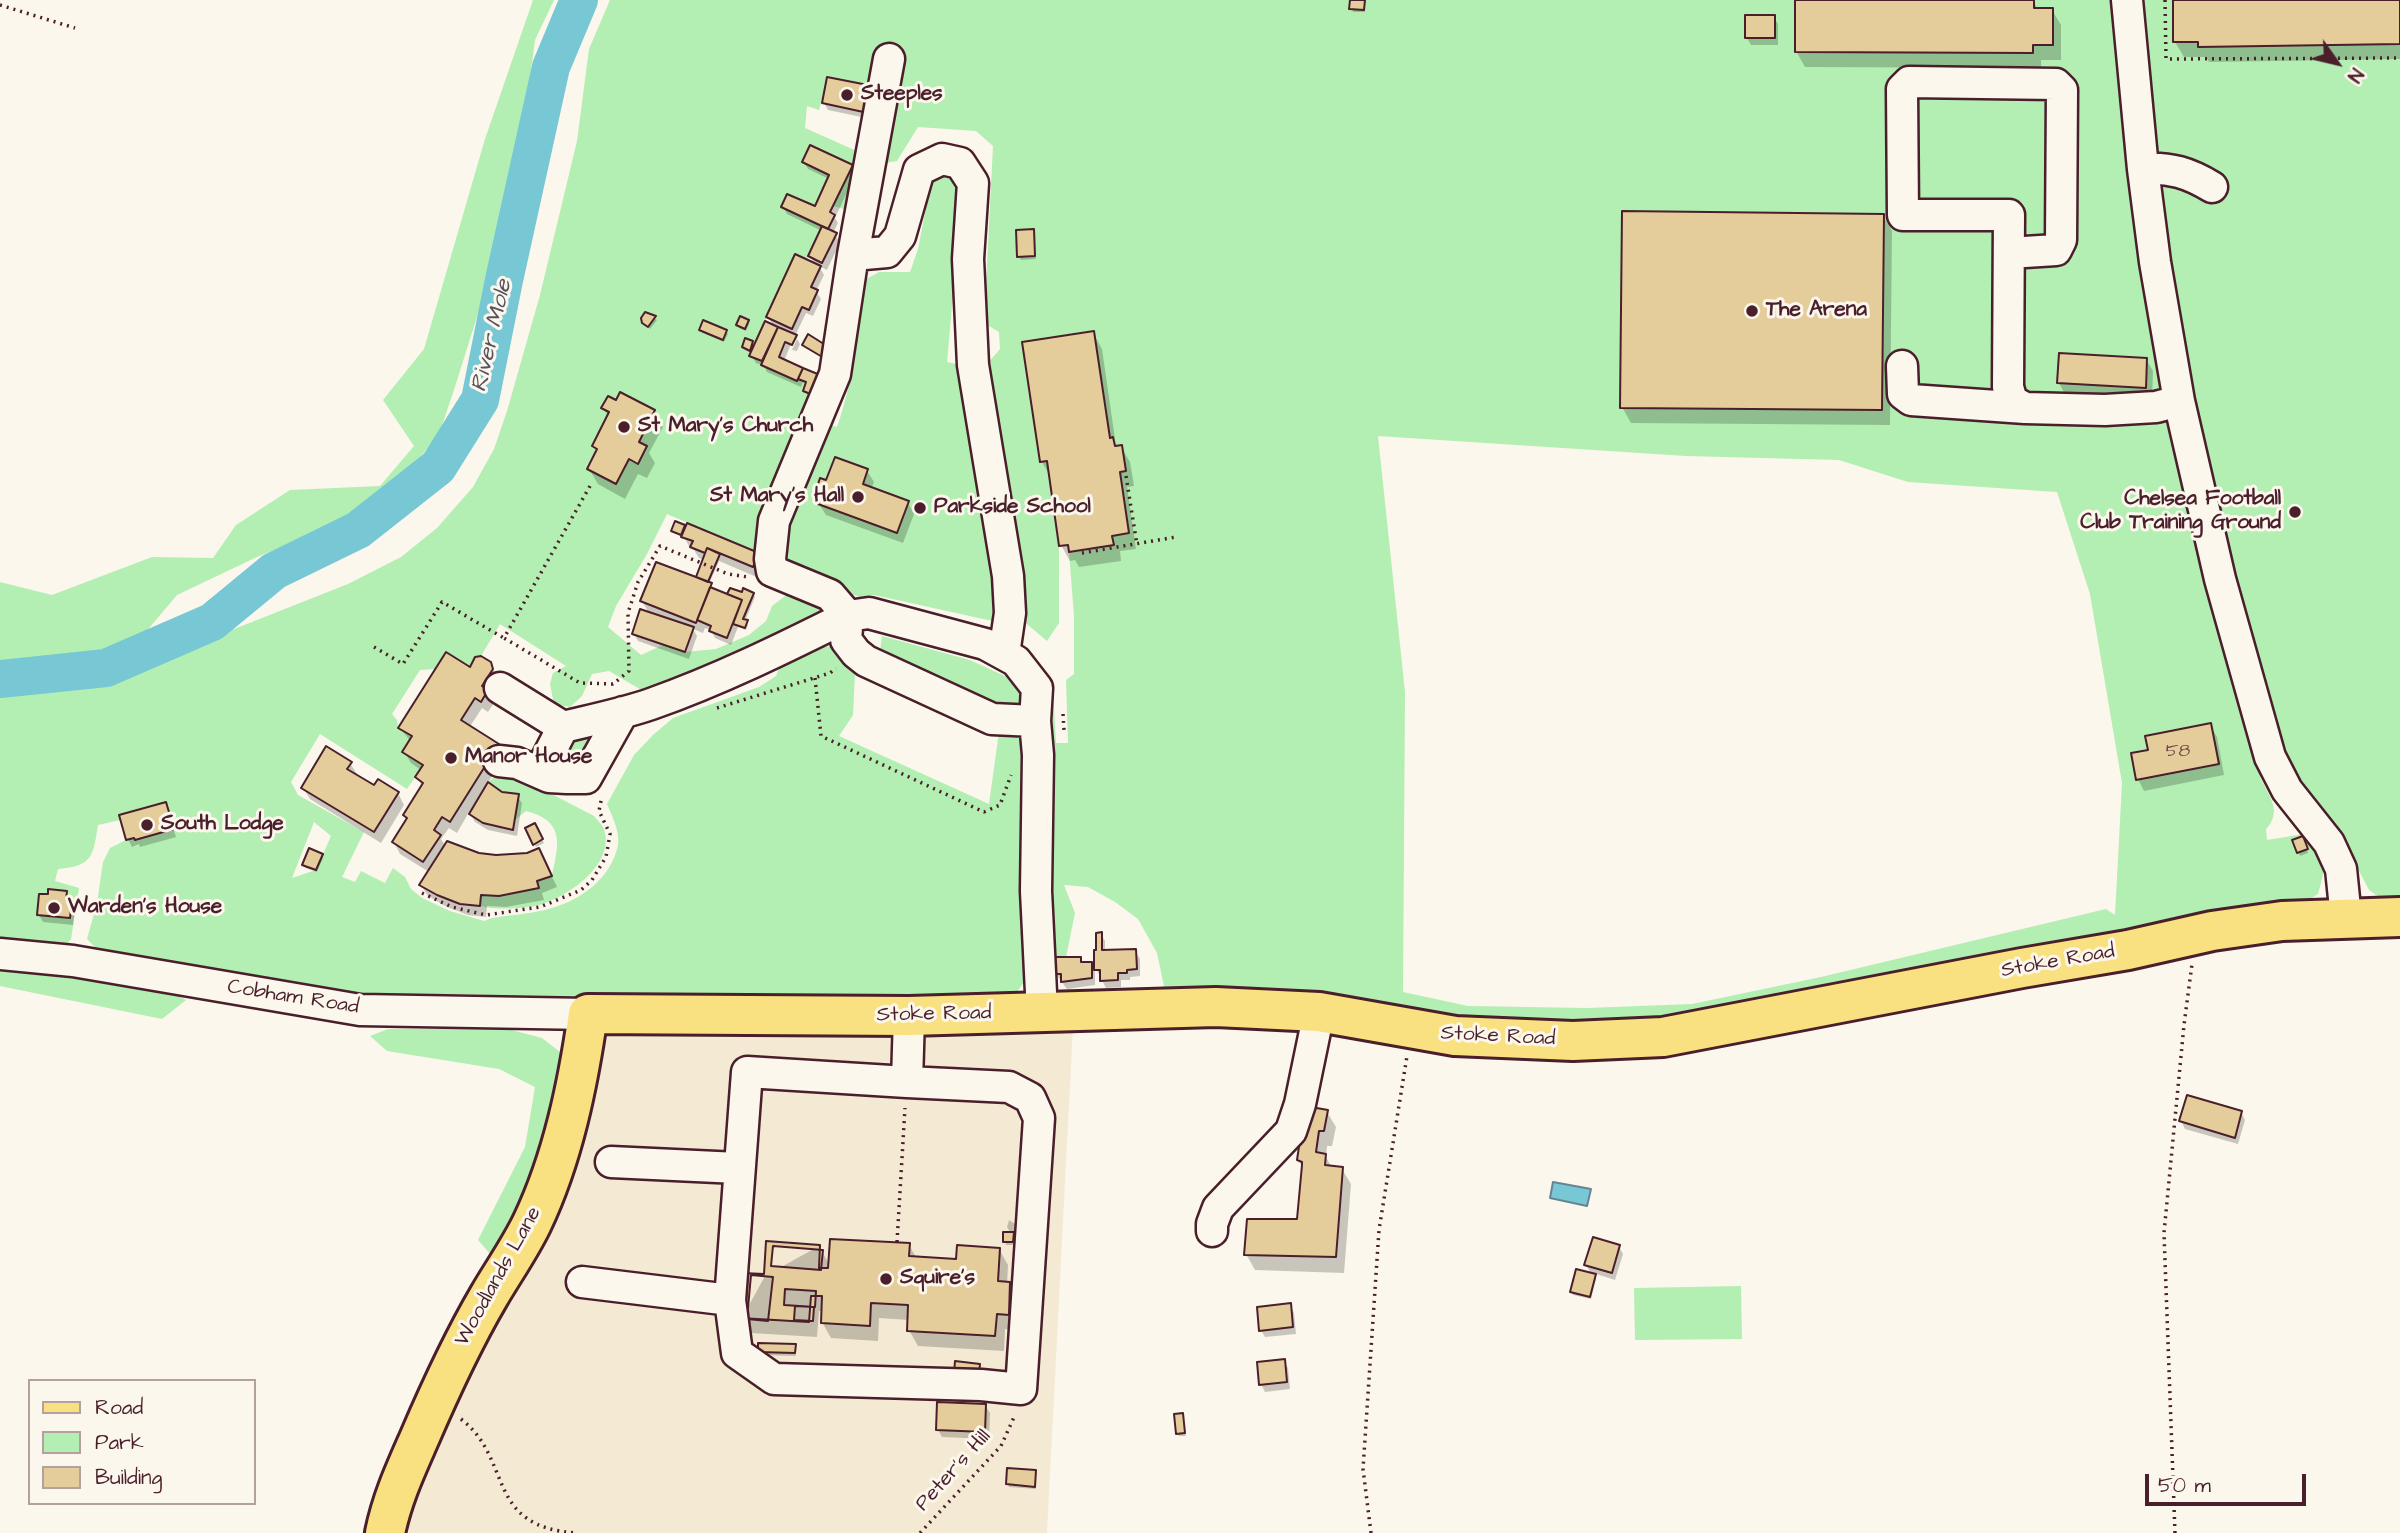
<!DOCTYPE html>
<style>
body{margin:0}
#map{position:relative;width:2400px;height:1533px;overflow:hidden;background:#fbf7ec;font-family:"Architects Daughter",sans-serif}
canvas{display:block}
.legend{position:absolute;left:28px;top:1379px;width:228px;height:126px;box-sizing:border-box;background:#fbf7ec;border:2px solid #b4a19f;margin:0;padding:9px 12px;list-style:none;font-size:21px;color:#4a1f2b}
.legend li{display:flex;align-items:center;gap:14px;height:35px}
.legend b{width:35px;border:2px solid #b4a19f}
.north{position:absolute;left:2302px;top:28px;width:70px;height:70px;-webkit-text-stroke:5px #fbf7ec;paint-order:stroke;rotate:124deg;font-size:19px;font-weight:700;line-height:28px;text-align:center;color:#4a1f2b}
.north::after{content:'';display:block;margin:auto;width:24px;height:32px;background:#4a1f2b;clip-path:polygon(50% 0,100% 100%,50% 72%,0 100%)}
.scale{position:absolute;left:2145px;top:1474px;width:161px;height:32px;box-sizing:border-box;border:4px solid #4a1f2b;border-top:0;padding-left:9px;font-size:21px;line-height:24px;white-space:nowrap;color:#4a1f2b;-webkit-text-stroke:5px #fbf7ec;paint-order:stroke}
</style>
<div id="map">
<canvas width="2400" height="1533"></canvas>
<ul class="legend">
<li><b style="height:9px;background:#f9e181"></b>Road</li>
<li><b style="height:19px;background:#b3eeb2"></b>Park</li>
<li><b style="height:19px;background:#e5cc9b"></b>Building</li>
</ul>
<div class="north">N</div>
<div class="scale">50 m</div>
</div>
<script>
const context = document.querySelector('canvas').getContext('2d');
context.lineJoin = 'round';
function paint(path, color) { context.fillStyle = color; context.fill(path, 'evenodd'); }
function stroke(path, color, width, dash) { context.strokeStyle = color; context.lineWidth = width; context.lineCap = dash ? 'butt' : 'round'; context.setLineDash(dash || []); context.stroke(path); }
function drawText(font, color, halo, rows, align = 'center') {
  context.font = font + ' "Architects Daughter",sans-serif'; context.lineWidth = 6; context.setLineDash([]); context.textBaseline = 'middle'; context.strokeStyle = halo; context.fillStyle = color; for (const [text, x, y, turn = 0] of rows) {
    context.save(); context.translate(x, y); context.rotate((+turn || 0) * Math.PI / 180); context.textAlign = isNaN(turn) ? turn : align; if (halo) context.strokeText(text, 0, 0); context.fillText(text, 0, 0); context.restore();
  }
}
paint(new Path2D(`
 M603,1025L1073,1027L1047,1533H409L401,1510Z`), '#f4ead4');
paint(new Path2D(`
 M533,0H554L535,40L521,147L486,288L454,390L440,431L397,489L315,533L257,557L177,595L139,640L38,666L0,662V582L52,595L152,557L213,558L236,525L290,490L380,486L414,446L383,400L424,349L485,139Z
 M610,0H2400V902H2386L2369,890L2343,840L2283,767L2260,777C2269,797 2283,811 2266,829L2267,840L2304,834L2326,863L2318,894L2299,906L1568,1035L1163,994L1164,986L1157,953L1138,919L1115,902L1088,887L1064,885L1075,913L1066,957H1053L1041,694L1053,689L1056,743H1068L1066,680L1074,674V616L1069,552L1113,545L1112,536L1120,472L1126,471L1122,445L1115,446L1114,438H1110L1040,462L1047,461L1059,546V623L1047,641L1021,619L1019,574L988,363L1000,349L999,332L984,323L993,146L976,131L918,127L897,161L880,164L873,86L828,77L819,110L807,106L805,128L861,153L851,211L833,206L853,165L811,145L802,162L829,175L815,206L788,194L781,207L822,226L807,259L795,255L750,355L762,361V365L797,380L798,379L806,382L813,395L759,553L667,514L647,554L616,606L608,627L641,655L663,645L685,652L716,649L749,635L766,621L772,606L789,593L827,608L826,619L645,692L609,671L592,674L582,696L570,707L554,704L550,684L553,673L566,666L500,624L481,656L475,657L470,667L446,652L435,669L420,670L392,714L397,720L398,728L412,736L423,765L407,789L320,734L291,782L298,795L364,832L342,877L355,882L361,871L385,883L393,868L405,877L411,889L422,898L450,911L484,921L492,918C510,915 528,914 545,910C578,902 611,880 618,845C620,831 612,816 607,804L634,755L653,735L673,718L759,687L776,676L780,666L822,646L835,647L861,668L855,673L853,715L839,736L989,804L999,732L1020,730L1031,957L1024,982L1008,1004L601,999L460,994L363,996L102,954L87,939L97,903L103,862L110,848L126,840L120,820L98,825C93,856 93,866 58,869L55,881L79,888L71,939L63,949L0,941V692L107,683L135,674L219,635L348,584L401,557L437,528L473,487L494,449L507,411L540,295L577,141L589,49ZM1378,436L1686,456L1839,460L1908,482L2057,492L2090,594L2122,783L2115,915L2106,909L1821,977L1692,1004L1587,1008L1468,1006L1403,992L1405,692ZM314,822L331,836L316,870L292,878Z
 M951,172L963,182L947,362L961,365L1000,574L997,622L874,595L860,597L793,575L781,561C790,510 807,471 831,425L837,427C854,380 857,331 861,282L879,272H910L918,249L931,182Z
 M882,636L970,660L1020,683V707L991,701L880,652Z
 M587,725L599,740L594,757L566,770L557,742Z
 M498,774L515,775L594,816C597,820 602,824 604,829C616,864 568,897 539,905C524,909 495,910 480,906L481,895L499,896L539,888L537,881L552,875C559,844 565,821 526,811L515,820L502,792L488,782Z
 M0,963L169,990L186,1000L162,1019L0,986Z
 M504,1028L542,1038L564,1055L560,1119L504,1246L491,1255L478,1240L525,1147L535,1087L499,1069L387,1051L370,1036L388,1029Z
 M1741,1286L1742,1339L1635,1340L1634,1288Z`), '#b3eeb2');
const water = new Path2D(`
 M1553,1182L1591,1189L1587,1206L1550,1198Z`);
paint(water, '#78c7d5');
stroke(water, '#668491', 2);
paint(new Path2D(`
 M1351,0H1364L1365,12H1353Z
 M1796,0H2033L2038,10H2052L2061,25V60H2041V68L1805,67L1796,51Z
 M2175,0H2400V59L2209,62L2206,57H2184L2175,42Z
 M1774,17L1778,24V45H1751L1747,38Z
 M872,88L871,119L828,110L824,103Z
 M804,162L852,166L856,173L835,218L838,223L833,233L840,242L827,270L819,266L824,275L816,291L821,299L813,316L806,313L795,336L797,339H793L784,361L818,376L814,397L805,391L807,384L803,382L801,387L767,372L764,366L756,363L751,355L752,353L744,347L752,343L755,347L774,327L768,317L815,265L810,256L822,231L787,214L783,207L815,208L829,179L808,169Z
 M1883,216L1892,231L1890,425L1631,423L1622,407Z
 M1033,231L1036,259L1021,260L1019,256Z
 M646,314L657,320L650,329L644,323Z
 M748,321L749,324L746,331L739,328L737,325Z
 M701,330L726,331L728,334L724,342L703,333Z
 M1093,333L1102,349L1116,446L1121,447L1130,462L1134,486L1127,487L1136,549L1120,551L1121,561L1079,567L1075,560L1070,561L1061,545L1051,478L1042,462Z
 M797,339L800,344L797,351L792,350Z
 M2146,359L2153,371L2152,399L2065,394L2059,383Z
 M617,402L654,411L663,427L649,453L655,463L647,478L638,474L625,499L598,484L589,469L597,452L594,446L609,417L603,408Z
 M867,471L874,482L871,489L908,503L914,514L903,543L826,515L819,504L822,496L818,490L828,482Z
 M684,527L686,530L764,565L759,578L719,561L709,584L714,590L731,597L753,594L755,597L745,621L748,625L746,630L738,627L731,645L715,638L711,630L705,628L703,633L693,629L697,636L689,659L638,641L634,634L650,615L642,601L700,581L704,560L699,558L694,550L690,548L684,537L673,531Z
 M490,663L497,676L490,696L494,703L488,712L482,708L469,728L497,746L504,757L487,784L501,794L517,796L522,803L517,836L488,830L475,822L469,812L457,833L449,828L441,839L445,846L479,855L545,862L557,887L542,893L544,900L506,907L487,906L486,917L468,915L445,906L428,896L421,885L429,872L400,854L394,842L408,820L405,815L423,787L417,777L421,770L411,763L404,752L411,742L400,728L470,669Z
 M2210,725L2217,737L2224,775L2144,791L2138,779L2150,752Z
 M350,763L357,774L356,776L374,787L398,793L404,805L381,843L310,799L303,788Z
 M165,804L176,837L140,847L139,844L132,847L128,839Z
 M535,826L544,843L536,847L527,829Z
 M2295,841H2304L2308,853L2300,856Z
 M321,855L323,858L317,872L305,868L304,865Z
 M66,892L75,910L73,925L43,922L39,915Z
 M1101,934L1105,941V952L1135,951L1140,959V976L1130,977V980H1121V987L1106,988L1096,969Z
 M1080,959L1083,964L1091,963L1095,971V985L1067,989L1055,973Z
 M1327,1112L1336,1127L1332,1146H1327L1326,1157L1332,1168L1342,1169L1351,1184L1344,1273L1255,1270L1246,1254L1299,1221L1304,1169L1298,1160Z
 M2241,1112L2245,1120L2238,1144L2185,1129L2181,1121Z
 M1009,1220L1015,1224L1014,1231H1011L1014,1237V1245H1006L1005,1241L1011,1234L1007,1227Z
 M909,1245L917,1259L958,1261L999,1249L1008,1265L1007,1284H1009L1018,1299L1017,1330L1005,1329L1004,1351L918,1346L909,1330V1320L879,1318L878,1341L831,1338L822,1322L823,1311H819L817,1337L751,1333L742,1318L765,1276L819,1246L830,1266Z
 M1619,1247L1623,1254L1615,1280L1593,1273L1596,1279L1591,1299L1573,1295L1572,1292L1592,1275L1586,1265Z
 M1290,1305L1294,1313L1296,1334L1265,1337L1261,1330Z
 M795,1346L796,1356L762,1355L760,1352Z
 M1284,1361L1288,1368L1290,1389L1265,1392L1261,1384Z
 M985,1405L990,1413L989,1439L942,1437L938,1430Z
 M1182,1415L1186,1436H1179L1177,1433Z
 M1035,1472L1036,1489L1009,1487L1008,1484Z`), '#0003');
stroke(new Path2D(`
 M0,679L106,668L212,622L274,571L358,530L438,467L480,400L504,280L551,67L579,0`), '#78c7d5', 38);
const building = new Path2D(`
 M1350,0H1365L1364,10L1349,9Z
 M1795,0H2034V8H2053V45H2033V53L1795,52Z
 M2173,0H2400V44L2198,47V42H2173Z
 M1745,15H1775V38H1745Z
 M827,77L873,86L868,113L822,103Z
 M810,145L853,165L830,212L835,215L828,229L781,207L787,194L815,206L829,175L802,162Z
 M1622,211L1884,214L1882,410L1620,408Z
 M822,226L837,233L822,263L808,256Z
 M1034,229L1035,256L1017,257L1016,230Z
 M795,254L821,266L811,287L818,290L809,310L802,307L792,329L766,317Z
 M645,312L656,316L648,327L642,323L641,318Z
 M740,316L749,320L745,329L736,325Z
 M703,320L727,330L723,340L699,330Z
 M765,321L778,327L762,361L749,356Z
 M778,327L797,335L792,345L785,342L779,357L803,368L797,381L761,365Z
 M1094,331L1110,438L1113,437L1115,446L1122,445L1126,471L1120,472L1129,533L1112,536L1114,545L1069,552L1068,545L1059,546L1047,461L1040,462L1022,342Z
 M808,334L827,346L824,358L802,345Z
 M745,338L753,341L750,351L742,347Z
 M2059,353L2147,358L2146,388L2057,383Z
 M803,368L820,375L813,395L803,391L806,382L798,379Z
 M620,392L655,410L639,442L647,446L638,464L629,459L616,484L587,469L597,449L592,446L609,412L601,408L608,396L616,400Z
 M835,457L868,469L863,484L909,501L897,533L818,504L822,492L816,490L820,478L826,480Z
 M675,521L685,525L681,535L671,531Z
 M687,523L759,553L753,567L707,548L705,553L690,547L693,541L681,537Z
 M707,548L720,554L708,582L696,577Z
 M656,562L712,583L696,623L640,601Z
 M710,587L742,600L727,638L709,631L711,626L697,620Z
 M730,588L742,592L743,588L754,593L743,619L748,620L745,628L733,624L742,600L727,594Z
 M640,609L694,627L685,652L632,634Z
 M446,652L470,667L475,657L481,656L491,662L493,669L482,686L488,690L481,702L475,698L461,720L499,744L450,822L442,817L434,830L441,835L423,862L392,842L407,818L403,815L423,783L415,777L423,765L402,752L412,736L398,728Z
 M2211,723L2219,764L2136,780L2131,753L2148,750L2145,736Z
 M326,746L352,762L347,769L374,785L378,779L399,792L374,832L301,788Z
 M488,782L502,792L519,794L513,830L483,823L469,814Z
 M166,802L174,829L135,840L134,838L126,840L119,815Z
 M535,823L543,839L533,845L525,828Z
 M2303,836L2308,849L2297,853L2292,840Z
 M447,841L479,853L496,855L527,853L539,848L552,876L537,881L539,888L499,896L481,895L480,906L460,904L437,895L419,885Z
 M309,848L323,854L316,870L302,865Z
 M48,889L67,891L66,900L72,901L70,918L37,915L39,894H48Z
 M1102,932V950L1136,949L1137,969L1127,970V973H1118V980L1100,981V970H1094V950H1096V933Z
 M1053,957H1081V962H1092V978L1061,982V974H1053Z
 M2187,1095L2242,1111L2235,1138L2179,1121Z
 M1305,1106L1328,1110L1324,1131H1319L1316,1152L1326,1154L1325,1165L1343,1167L1336,1257L1244,1255L1247,1219H1297L1302,1165V1162L1297,1160Z
 M1003,1232H1014L1013,1242H1003Z
 M1593,1237L1620,1245L1612,1273L1584,1265Z
 M830,1239L910,1243L909,1256L956,1259L957,1245L1000,1248L998,1281L1010,1282L1009,1315L997,1314L995,1336L907,1331L908,1305L871,1303L870,1326L821,1323L822,1296H811L809,1322L740,1318L743,1273L764,1274L766,1241L820,1245L819,1268H828Z
 M773,1246L823,1250L821,1270L771,1266Z
 M1576,1269L1596,1274L1590,1297L1570,1292Z
 M751,1275L773,1277L768,1321L747,1319Z
 M785,1289L816,1291L815,1307L784,1305Z
 M1291,1303L1293,1327L1259,1331L1257,1307Z
 M795,1306L814,1307L813,1321L794,1320Z
 M758,1343L796,1344L795,1353L758,1352Z
 M1285,1359L1287,1382L1259,1385L1257,1362Z
 M955,1361L980,1364L979,1375L954,1373Z
 M937,1402L986,1404L985,1432L936,1430Z
 M1183,1413L1185,1433L1176,1434L1174,1414Z
 M1007,1468L1036,1470L1035,1487L1006,1484Z`);
paint(building, '#e5cc9b');
stroke(building, '#4a1f2b', 2);
const minor = new Path2D(`
 M2127,0L2143,169L2155,262L2179,401L2220,579L2270,757L2287,790L2329,843L2341,869L2346,918
 M889,59L853,255L835,374L774,521L770,559L772,571L830,595L848,616L869,613L985,644L1016,661L1037,688L1035,721L1038,755L1036,891L1042,1013
 M2143,169C2170,167 2189,173 2212,187
 M2009,253L2056,250L2061,240L2062,90L2056,84L1909,82L1902,89L1903,215H2009L2008,387L2012,401L2025,408L2105,410L2156,407L2179,401
 M853,255L887,252L900,236L919,170L942,159L960,163L973,183L968,259L973,365L1008,576L1010,613L1004,654
 M1902,366L1903,394L1911,400L2025,408
 M848,616L846,640L856,653L866,661L992,719L1035,721
 M500,688L563,727C592,720 622,714 651,704C719,680 784,648 848,616
 M563,727L547,758L568,778H586L623,712
 M499,761L517,763L549,777L567,778
 M0,954L73,961L360,1010L588,1014
 M907,1082L1009,1087L1030,1098L1039,1118L1021,1389L981,1385L774,1379L737,1353L730,1300L747,1072L907,1082L909,1016
 M611,1162L738,1168
 M1212,1231V1224L1218,1208L1291,1131L1300,1104L1319,1012
 M582,1282L730,1300`);
const major = new Path2D(`
 M385,1533C392,1499 405,1471 419,1439C440,1390 462,1342 489,1296C503,1272 520,1248 532,1223C563,1158 578,1084 588,1014L909,1016L1216,1007L1319,1012L1455,1036L1573,1041L1663,1037L2022,968L2128,950L2212,931L2282,921L2400,917`);
stroke(minor, '#4a1f2b', 35);
stroke(major, '#4a1f2b', 44);
stroke(new Path2D(`
 M2165,0L2166,59L2400,58
 M0,5L75,28
 M1126,476L1137,545
 M590,486L504,638L580,683L613,684L629,671L628,613L638,582L660,546L728,574L748,577
 M1082,553L1176,537
 M374,647L403,664L442,602L504,638
 M815,678L821,736L984,812L1000,805L1011,775
 M717,708L830,673L836,668
 M1063,714L1064,730
 M422,893L452,907L486,915L540,907L581,890L592,880L606,857L610,834L599,811L602,796
 M897,1242L905,1108
 M461,1419C514,1460 484,1528 578,1533
 M920,1533L1001,1446L1015,1415
 M1371,1533L1363,1469L1379,1230L1407,1056
 M2175,1533L2164,1233L2184,1025L2192,964`), '#4a1f2b', 3.5, [2, 5]);
stroke(minor, '#fbf7ec', 30);
stroke(major, '#f9e181', 38);
for (const [x, y, r, color] of [
 [847,95,7,"#4a1f2b"],
 [1752,311,7,"#4a1f2b"],
 [624,427,7,"#4a1f2b"],
 [858,497,7,"#4a1f2b"],
 [920,508,7,"#4a1f2b"],
 [2295,512,7,"#4a1f2b"],
 [451,758,7,"#4a1f2b"],
 [147,825,7,"#4a1f2b"],
 [54,908,7,"#4a1f2b"],
 [886,1279,7,"#4a1f2b"]
]) { const dot = new Path2D(); dot.arc(x, y, r, 0, 2 * Math.PI); context.fillStyle = color; context.fill(dot); stroke(dot, '#fbf7ec', 2.5); }
drawText('18px', '#714a47', null, [
 ["58",2178,752]
]);
drawText('bold 21px', '#4a1f2b', '#fbf7ec', [
 ["Steeples",861,95],
 ["The Arena",1766,311],
 ["St Mary's Church",638,427],
 ["St Mary's Hall",844,497,"right"],
 ["Chelsea Football",2281,500,"right"],
 ["Club Training Ground",2281,524,"right"],
 ["Parkside School",934,508],
 ["Manor House",465,758],
 ["South Lodge",161,825],
 ["Warden's House",68,908],
 ["Squire's",900,1279]
], 'left');
drawText('21px', '#4a1f2b', '#fbf7ec', [
 ["Stoke Road",2058,962,-10],
 ["Cobham Road",293,998,9],
 ["Stoke Road",934,1015,-1],
 ["Stoke Road",1498,1037,3],
 ["Woodlands Lane",499,1277,-61],
 ["Peter's Hill",954,1471,-48]
]);
drawText('italic 23px', '#58515e', '#fbf7ec', [
 ["River Mole",493,336,-77]
]);
</script>
